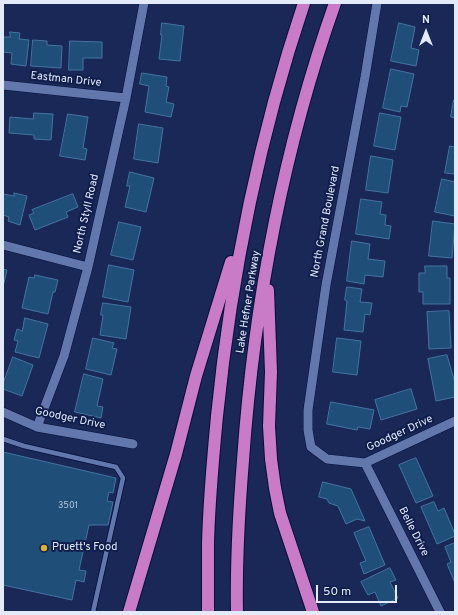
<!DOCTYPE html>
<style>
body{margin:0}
#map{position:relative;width:458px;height:615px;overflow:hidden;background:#192857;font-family:Overpass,sans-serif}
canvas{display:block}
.frame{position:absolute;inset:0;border:4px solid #e2eafc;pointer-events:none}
.north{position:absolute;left:406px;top:12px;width:40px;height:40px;-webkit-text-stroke:3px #101e4c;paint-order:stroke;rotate:0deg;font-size:11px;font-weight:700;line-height:16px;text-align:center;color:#e2eafc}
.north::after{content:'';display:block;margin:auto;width:14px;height:18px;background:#e2eafc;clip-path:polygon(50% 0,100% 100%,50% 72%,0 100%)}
.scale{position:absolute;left:316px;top:585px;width:81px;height:18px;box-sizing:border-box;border:2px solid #e2eafc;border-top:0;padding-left:5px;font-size:12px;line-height:14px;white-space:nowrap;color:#e2eafc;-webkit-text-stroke:3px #101e4c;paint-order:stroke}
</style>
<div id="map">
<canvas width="458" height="615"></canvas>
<div class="frame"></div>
<div class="north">N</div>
<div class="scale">50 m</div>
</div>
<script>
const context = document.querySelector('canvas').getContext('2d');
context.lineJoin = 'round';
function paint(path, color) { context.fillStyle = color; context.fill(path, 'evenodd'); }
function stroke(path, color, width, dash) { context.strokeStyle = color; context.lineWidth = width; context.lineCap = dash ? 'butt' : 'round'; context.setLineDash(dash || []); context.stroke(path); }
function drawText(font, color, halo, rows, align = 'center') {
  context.font = font + ' Overpass,sans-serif'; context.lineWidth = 4; context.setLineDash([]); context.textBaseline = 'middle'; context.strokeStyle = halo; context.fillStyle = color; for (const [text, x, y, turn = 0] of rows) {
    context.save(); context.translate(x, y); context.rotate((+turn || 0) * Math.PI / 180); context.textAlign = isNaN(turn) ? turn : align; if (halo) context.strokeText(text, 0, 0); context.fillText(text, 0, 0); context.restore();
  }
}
const building = new Path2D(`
 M162,23L184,26L180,61L159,59L162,35H161Z
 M399,23L415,27L411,48L419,50L416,66L391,61Z
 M10,32L20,33L19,39L29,40L26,66L11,64L12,53L3,52V37H10Z
 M33,40L47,41V45L62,46L61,68L31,66Z
 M70,41L102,42V58H83V70H69Z
 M391,69L414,74L407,107L401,106L400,112L383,108Z
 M142,73L167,77L166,86L169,87L166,102L174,104L171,117L145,112L149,86L140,84Z
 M454,100H455V118L451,117Z
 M34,113L53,114L51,140L34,139V135L9,133L10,117L33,119Z
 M380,113L401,117L395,150L374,146Z
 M68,114L88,117L83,148L87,149L85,160L60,156Z
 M139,124L163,128L158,163L134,159Z
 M450,146L455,147V174L445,173Z
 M371,156L393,160L388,193L366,190Z
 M130,172L154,178L146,212L125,207L130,186H127Z
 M442,179L455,182V216L435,212Z
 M14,193L27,196L20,225L8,221L9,217L3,215V194L14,196Z
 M73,194L78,207L66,212L68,217L35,230L29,215L34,213L32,210Z
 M361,199L382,202L380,214L386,215L385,225L391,226L389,239L356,234Z
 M433,221L455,224L452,258L429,256Z
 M119,222L141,227L133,260L111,255Z
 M352,241L370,244L368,259L385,261L383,277L365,275L364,284L347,281Z
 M109,265L134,270L128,302L103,297Z
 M425,266H447V278H450V304H423V292H419V273H425Z
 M3,269L7,270L3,287Z
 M35,275L58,280L55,292H53L48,314L22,308L29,277L34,278Z
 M347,287L362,289L360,302L372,303L370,315L365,314L363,332L344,330L347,301L345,300Z
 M103,303L131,307L126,339L100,335L103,315H101Z
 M449,311L451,348L429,349L427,312Z
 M25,318L48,324L39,358L15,352L18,341L14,340L17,329L22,331Z
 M93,338L114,343L112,348L117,349L111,375L86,369Z
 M337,338L361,341L357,375L333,372Z
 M447,355L455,383V397L436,401L428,359Z
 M13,357L33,365L22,396L3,389V384Z
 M84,374L103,379L97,406L103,407L101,418L75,412Z
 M411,389L417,409L381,420L375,400Z
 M331,402L374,410L370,429L358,427L357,430L327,424Z
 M3,452L116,478L113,493L109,492L107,501L113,502L108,525H89L79,570L86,571L84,582L76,580L72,600L3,585Z
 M416,458L433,496L416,503L399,465Z
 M323,482L351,489L365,521L357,519L346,524L338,506L329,503L327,499L319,497Z
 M434,502L438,511L444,508L455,534V536L437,544L421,507Z
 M369,527L385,565L364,574L360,563L366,561L354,533Z
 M455,543V583L447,564L451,562L445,547Z
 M390,568L396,580L390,582L398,598L381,606L375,592L368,595L361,582Z`);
paint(building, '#1f4f79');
stroke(building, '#4474a0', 1);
const service = new Path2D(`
 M3,439L24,446L116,467L123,478L93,612`);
const minor = new Path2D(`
 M377,3L365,77L326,285L308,410V430L311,447L327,459L365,463L455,421
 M3,85L126,98
 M3,245L88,267
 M3,412L37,427L133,444
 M37,427L64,356L88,267L126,98L144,3
 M365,463L440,612`);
const motorway = new Path2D(`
 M268,290L271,372L269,426L271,459L275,488L280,513L313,612
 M129,612L176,454L196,376L231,262
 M208,612C208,589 208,566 208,544C209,501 213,458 217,416C231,276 259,137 304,3
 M237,612C236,561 239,510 243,460C254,305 283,150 335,3`);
stroke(service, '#050e3b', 6);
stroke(minor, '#050e3b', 10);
stroke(motorway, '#050e3b', 14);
stroke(service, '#6277ac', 4.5);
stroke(minor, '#6277ac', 9);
stroke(motorway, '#c97bc8', 12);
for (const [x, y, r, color] of [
 [44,548,4,"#deb133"]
]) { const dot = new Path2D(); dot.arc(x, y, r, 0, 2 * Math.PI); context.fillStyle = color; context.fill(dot); stroke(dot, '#101e4c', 1.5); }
drawText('9px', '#b1c3db', null, [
 ["3501",68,506]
]);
drawText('11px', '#e2eafc', '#101e4c', [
 ["Eastman Drive",66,80,6],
 ["North Styll Road",87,214,-77],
 ["North Grand Boulevard",326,222,-79],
 ["Lake Hefner Parkway",249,302,-81],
 ["Goodger Drive",70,419,12],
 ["Goodger Drive",400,434,-25],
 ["Belle Drive",413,532,63]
]);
drawText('11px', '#e2eafc', '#101e4c', [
 ["Pruett's Food",52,548]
], 'left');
</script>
